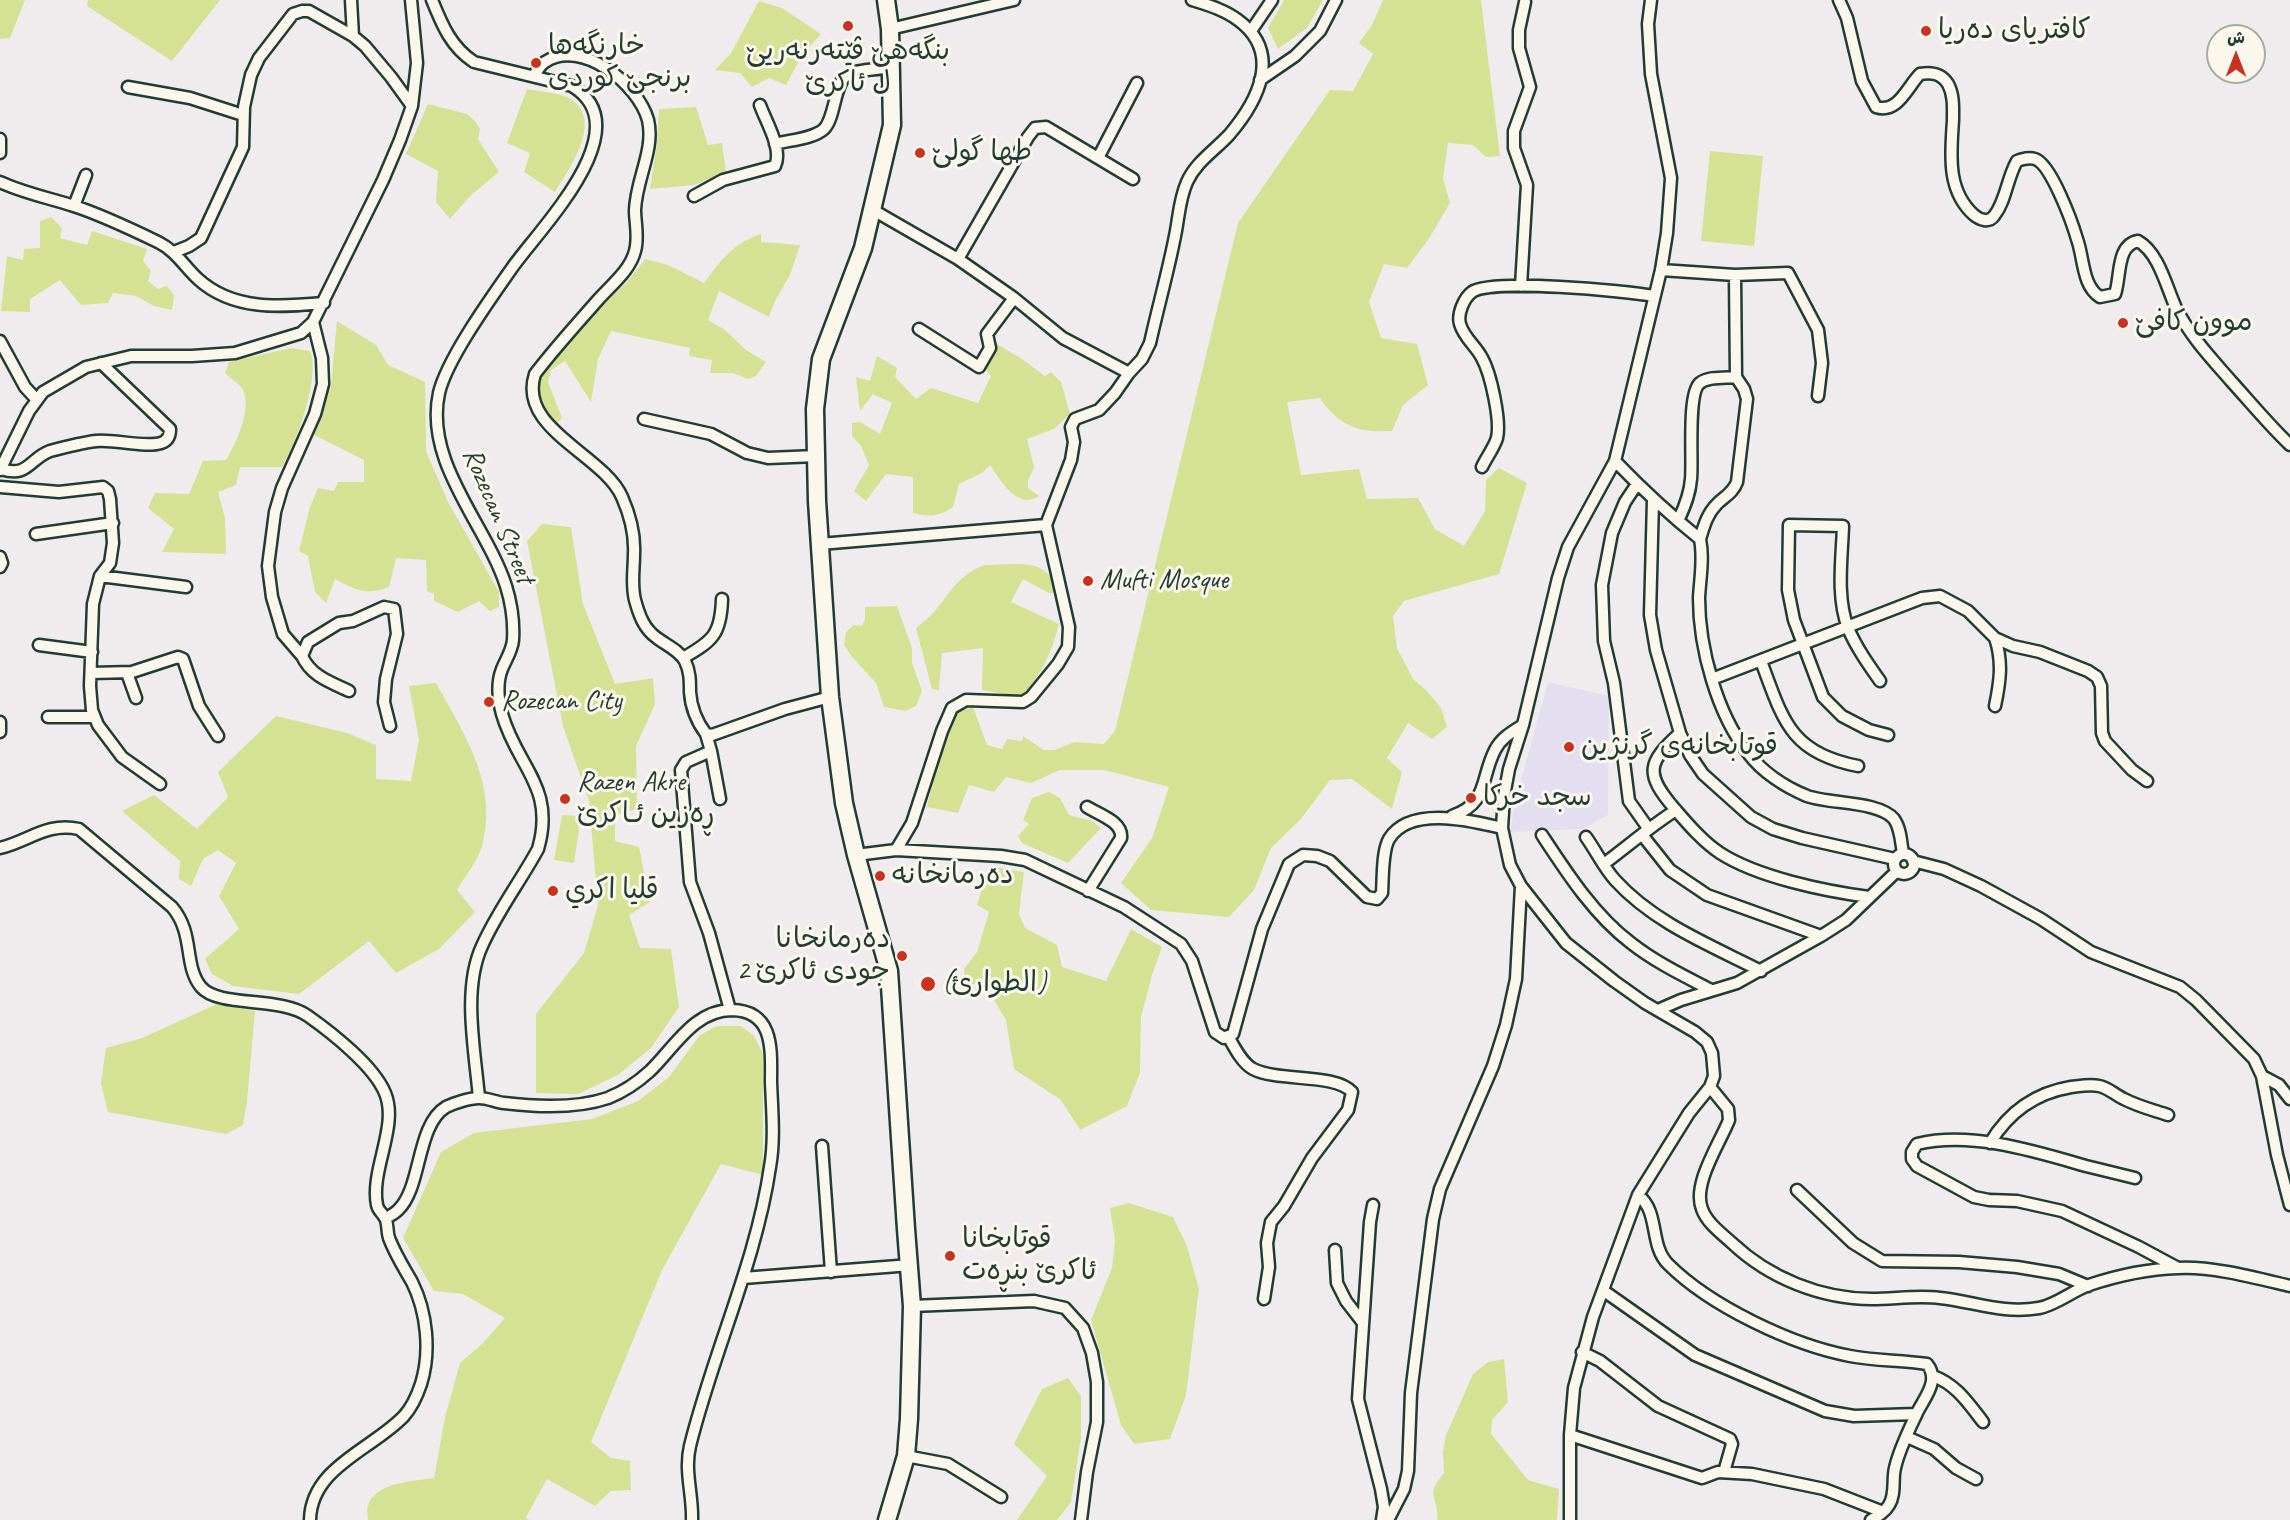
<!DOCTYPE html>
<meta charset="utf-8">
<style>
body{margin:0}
#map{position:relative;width:2290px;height:1520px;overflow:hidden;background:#f0ecee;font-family:Caveat,"Playpen Sans Arabic",sans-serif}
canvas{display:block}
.north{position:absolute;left:2206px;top:24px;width:60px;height:60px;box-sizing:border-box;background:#fbf7ec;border:2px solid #a3ada2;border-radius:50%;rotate:0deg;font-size:16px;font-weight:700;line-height:24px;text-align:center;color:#1f3d34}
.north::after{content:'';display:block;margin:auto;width:21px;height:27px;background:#c8321e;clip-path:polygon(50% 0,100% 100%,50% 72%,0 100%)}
</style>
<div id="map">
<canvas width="2290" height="1520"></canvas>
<div class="north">ش</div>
</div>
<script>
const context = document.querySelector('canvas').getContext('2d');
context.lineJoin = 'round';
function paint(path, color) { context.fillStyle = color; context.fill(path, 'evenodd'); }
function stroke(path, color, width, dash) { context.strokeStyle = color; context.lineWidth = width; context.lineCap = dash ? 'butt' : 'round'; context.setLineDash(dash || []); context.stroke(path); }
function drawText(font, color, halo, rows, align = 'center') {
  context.font = font + ' Caveat,"Playpen Sans Arabic",sans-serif'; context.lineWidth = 6; context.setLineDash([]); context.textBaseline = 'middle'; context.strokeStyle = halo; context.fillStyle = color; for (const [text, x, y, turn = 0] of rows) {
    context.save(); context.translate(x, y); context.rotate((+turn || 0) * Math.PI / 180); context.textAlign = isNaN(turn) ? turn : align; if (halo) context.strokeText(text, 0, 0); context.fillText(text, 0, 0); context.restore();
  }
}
paint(new Path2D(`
 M1548,682L1609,696L1608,815L1583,829L1510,832L1516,798Z`), '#e3dff0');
paint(new Path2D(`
 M0,0H25L10,38L0,39Z
 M88,0H220L172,61L87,6Z
 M1284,0H1323L1307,28L1278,49L1268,28Z
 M1383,0H1481L1500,156L1486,157L1473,145L1448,143L1443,178L1450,203L1430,237L1407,268L1384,264L1369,302L1381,338L1417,344L1428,385L1403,405L1392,431C1358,433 1339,426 1320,398L1287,402L1301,475L1359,469L1367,499L1418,498L1435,529L1464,546L1485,511L1486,480L1499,468L1527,483L1499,574L1404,601L1393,616L1397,648L1413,679L1427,691L1441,708L1447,727L1432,739L1408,723L1387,758L1402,772L1392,809L1352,779L1330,780L1301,819L1271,848L1254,890L1229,917L1151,910L1121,883L1152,838L1169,787L1104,770H1060L1031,783L1006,777L994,792L969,785L958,813L927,807L945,733L957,712L973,707L987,745L1002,749L1007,739L1022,741L1023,736L1044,750H1054L1075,742L1104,744L1115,731L1238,223L1330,90L1353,91L1373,54L1359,43L1372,25Z
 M759,1L782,8L821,34L802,55L786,85L769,78L752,87L740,73L715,70L731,53Z
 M527,89C540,92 557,92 569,98C605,119 570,168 555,192L524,172L530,153L507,143Z
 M428,104L467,114L475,121L480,129L478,139L499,172L470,196L450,219L436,202L438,171L406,154Z
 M696,107L708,145L722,143L726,173L694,185L650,189L657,144L659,109Z
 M1710,151L1763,156L1754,246L1701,241Z
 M51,217L62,228L60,238L87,245L92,231L147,249L143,261L151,271L148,281L158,289L167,286L174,295L172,310L154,306L136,296L113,293L108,303L81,305L60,280L30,299V312L1,311L7,256L23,260L24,249L40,248V221Z
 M761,234V242L800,245L790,275L775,301L769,317L719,291L708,320L725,330L746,350L766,362L756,376L748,379L733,373H710L712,360L689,356L690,348L611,331L598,359L591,402L565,361L551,370L548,382L562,418L555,426C544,410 535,398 539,378L601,307L627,282L645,259L668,265L704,283C721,260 733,243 761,234Z
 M337,321L376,345L388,365L425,382L426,451L447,500L499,592V607L490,611L479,601L458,612L434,601V594L427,591L426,560L396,558L389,587C367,596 355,590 335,579L326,603L315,592L308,556L299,551L310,507L318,488L334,491L338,482H364V460L314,435L331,386Z
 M997,344L1022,359L1045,376L1051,372L1061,382L1070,414L1054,429L1027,439L1034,467L1028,481V488L1039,496C1017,510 1001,481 990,465L982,473L959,484L953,507C938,517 930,517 913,513V477L886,474L866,501L854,491L869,465L861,446L852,436V423L860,422L880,434L892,403L873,394L860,411L856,377L870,381L877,356L897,368L895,377L916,399L931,388L978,403L991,376L986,370L989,362L986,359Z
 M291,348L310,351C321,376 296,444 282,467H240L236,485L218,492L225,518L226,554L162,552L174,529L148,508L155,493L189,494L203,461L226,460C236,443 252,410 243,390C240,384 230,378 225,373L229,362Z
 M542,524L571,527L583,604L615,684L653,678L655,704L636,746L637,809L615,815V841L639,847L650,902L629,915L640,948L671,949L679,1007L651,1048L618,1075L578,1094L536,1093V1014L584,953L598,905L589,801L563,726L527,541Z
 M985,565C1003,566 1032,559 1047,573C1051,577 1054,585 1056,590L1051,594L1023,579L1011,602L1059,624C1052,652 1041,676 1021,697L982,690L983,648L942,653L939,690L932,689L916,628C922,623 929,618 934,612C950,593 959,574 985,565Z
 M897,606L912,648V663L922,691L916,706L906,711L884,707L876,683L852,657L844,645L846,632L854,625L862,626L865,619V607Z
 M436,683C464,733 499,786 482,846C478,861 465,876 457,890L475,912L439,949L396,973L369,941L299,994L233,986L212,974L205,959L239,929L219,896L236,863L218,850L203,859L191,886L179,879L180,861L122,811L154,795L197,829L228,797L218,772L276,716L347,733L376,745V779L411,781L419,740L409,686Z
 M1049,792L1060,798L1069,815L1092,821L1101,828L1068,863L1022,843L1018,836L1029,824L1023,820L1032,798Z
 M562,815L581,816L574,863L554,860Z
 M989,866L1024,872L1019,914L1025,928L1057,945L1062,967L1106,981L1131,929L1162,947L1152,975L1141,1017L1140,1073L1127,1106L1080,1130L1061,1100L1014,1069L1006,1020L985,985L966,984L964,969L977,952L989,912L977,905Z
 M217,1004L255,1011L247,1102L243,1125L226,1134L108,1112L101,1084L106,1048L142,1038Z
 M717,1026H741L754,1036L763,1054V1175L721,1164L662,1270L591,1442L611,1458L630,1461L631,1490L611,1491L595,1506L547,1479L526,1517L529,1520H368C368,1516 366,1510 368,1506C374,1482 415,1481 434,1478L445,1417L460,1363L482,1344L505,1318L463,1294L434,1291L403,1238L441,1152L474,1133L592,1119L638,1101L669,1077L700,1035Z
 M1129,1203L1173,1217L1187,1246L1199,1289L1186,1395L1170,1439L1134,1444L1121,1425L1091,1320L1112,1268L1115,1241L1110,1208Z
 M1504,1359L1508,1402L1492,1420L1491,1434L1528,1480L1559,1489L1557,1520H1437C1440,1496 1423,1497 1444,1473L1443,1452L1446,1435L1473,1374L1488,1362Z
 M1068,1378L1081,1396V1438L1071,1502L1057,1520H1017L1047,1476L1014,1444L1042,1389Z`), '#d5e294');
const street = new Path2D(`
 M351,0L353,36
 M432,0C442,25 451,47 474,62L572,86C642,128 540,228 512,268C491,298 447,359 439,393C424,463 486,524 506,586C511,602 514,623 513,640C512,651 506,659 502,669C496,684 498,699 502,714C517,767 556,787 538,849C520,882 497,912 482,946C462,989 475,1051 479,1098
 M1839,0L1847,18L1862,81L1876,107C1898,114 1907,87 1920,74C1931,72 1941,73 1948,84C1954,95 1953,108 1953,120C1951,153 1946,190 1974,215C1980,220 1989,223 1994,216C2006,201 2007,178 2017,161C2023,159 2029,157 2035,159C2051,164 2072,222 2077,239C2084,258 2082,286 2100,297L2115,294C2121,277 2116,245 2138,241C2159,253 2166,286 2176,308C2190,336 2211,358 2231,381C2251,403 2268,424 2290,445
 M890,29L1014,0
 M1251,31L1272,0
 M533,76C537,72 540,65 545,62C582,38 638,84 648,120C655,150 636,179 635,210C635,223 639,237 635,251C630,271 610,286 597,301C576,325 554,349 535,374C517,429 603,454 622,497C630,515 635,535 634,554C634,570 631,584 635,600C639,615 644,629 657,638C666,645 679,650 685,661C690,671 690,681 690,692C691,708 697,722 706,734L712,735L785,709L830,697
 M1260,80L1295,56L1320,31L1336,0
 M128,87L190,98L243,115
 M0,139V153
 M775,144C789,140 813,139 824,129C836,117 834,80 849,74C861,69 878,70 891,67
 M1098,158L1137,83
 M0,182C24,193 49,198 74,206C102,215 131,229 158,242C176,251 184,266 198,279C233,311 280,307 324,303
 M694,196L723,180L775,166C783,149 766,122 760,105
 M74,206L86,175
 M873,210L958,259L1014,298L1063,338L1129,373L1115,393L1099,410L1075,419L1071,427L1074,442L1071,460L1046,525L1069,627L1068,647L1058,664L1031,697L1023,702L966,700L952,708L942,731L912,823L896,850
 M174,252L189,246L201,238L243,147L244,107L251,75L259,58L293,14L302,11H309L353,36L365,46L391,77L412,106
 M958,259L1028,137L1035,128L1046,127L1133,179
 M1661,270L1735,275L1788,273L1818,330L1822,363L1818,396
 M1521,286L1527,185L1514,148V131L1530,87L1519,48V30L1525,2
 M313,322L322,358L323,384L315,414L282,488L275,512L268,566L272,597L283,634L302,656L308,642L339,623L353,621L384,607L394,609L397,634L386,679L384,702L390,726
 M919,329L979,367L990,348L987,334L1014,298
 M0,341L25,387L37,400
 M1129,373L1142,359L1150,343C1158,307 1168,272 1175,236C1179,217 1179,200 1187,182C1196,162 1214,151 1229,135C1258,101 1283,53 1238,20C1225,10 1208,5 1192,0
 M644,419L711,434L747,453L768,458L816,456
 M1615,461C1642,489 1670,515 1700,539C1704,559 1700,578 1699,598C1699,648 1717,714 1748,753C1762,772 1785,787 1807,796C1829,804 1879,801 1894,819C1901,829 1901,843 1903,854
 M1482,467C1486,458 1494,448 1497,438C1501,421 1491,374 1482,358C1476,346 1464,338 1460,324C1457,314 1464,298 1472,292C1492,278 1625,291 1654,296
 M1,469C28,478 29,459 50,451C65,447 80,443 96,441C114,439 145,448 161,443C168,441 170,435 170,429L101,363
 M0,470L29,411L43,392L86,367L131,356H192L235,353L301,333L313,322L383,180L400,140L412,106L417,63L411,0
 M1637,484L1625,502L1612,533L1602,585L1604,641L1614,683L1629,801L1648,828
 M0,487L59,492L103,487L108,491L110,499L113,543L110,563L100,576L93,604L90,686L92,710L98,725L122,757L160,784
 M1653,500L1650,615L1656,650L1680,733L1690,755L1703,774L1751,817L1773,829L1802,838L1895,859
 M1679,519C1685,506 1690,494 1691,479C1693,461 1687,393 1700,383C1708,376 1726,378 1736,377
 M36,534L113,523
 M1700,539C1704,526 1707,514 1717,504C1725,496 1733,493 1737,482L1747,399L1744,389L1736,377L1735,275
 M820,544L1046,525
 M0,557L2,563L0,567
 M100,576L186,587
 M1995,638C2003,662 2000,682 1995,706
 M39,645L92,652
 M302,656C311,676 330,682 349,691
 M683,658C713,641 721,634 722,599
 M1761,661C1783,720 1790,753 1858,766
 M91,673L132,672L178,657L183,659L199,706L218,736
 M127,673L136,698
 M1712,679L1922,598L1940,596L1968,611L1995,638L2013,646L2040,652L2088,671L2097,677L2101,686L2102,733L2105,741L2132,770L2147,781
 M1880,681C1868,664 1856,647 1848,628C1836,597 1842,558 1843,526L1789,525L1788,590L1794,620L1823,697L1842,716L1869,730L1888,735
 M48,717H94
 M0,722V732
 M1680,733C1648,762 1644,773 1674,808C1687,823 1703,842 1720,853C1757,877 1824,891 1869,897
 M706,734L711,751L686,762L681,770L690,882L709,933L730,1010
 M711,751L720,799
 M1087,807C1100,815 1123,822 1121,838L1088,891
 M1452,816C1489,803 1480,779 1495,750C1501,738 1512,732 1523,725
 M1542,835C1567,873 1594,915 1631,943C1655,962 1684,976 1711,990
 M1643,836L1670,870L1707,895L1821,936
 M1586,837C1596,851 1604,868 1615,880C1654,923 1710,945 1761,971
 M0,848C29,841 47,822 79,829L172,907C195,934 183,965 201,987C219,1008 280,996 308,1016C332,1033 374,1066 385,1093C399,1126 370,1170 377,1205C378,1211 384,1214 386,1220C388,1226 387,1232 389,1238C395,1254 404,1268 412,1282C427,1312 431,1352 421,1384C417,1396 412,1407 404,1416C373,1449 311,1467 310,1520
 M1894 864a10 10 0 1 1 20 0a10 10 0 1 1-20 0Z
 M856,855L896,850L1001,856L1025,860L1124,907L1181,944L1192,961L1215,1032L1224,1038L1233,1034L1262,929L1289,864L1303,855L1317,856L1330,861L1367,897L1377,899L1382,893C1383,879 1382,851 1389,839C1410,805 1472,821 1502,828
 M1913,861L1944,869L1981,886L2041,919L2091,952L2180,987L2196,1000L2254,1059L2262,1076L2277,1155L2290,1205
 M1605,863C1629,845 1651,826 1676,810
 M1658,1010L1681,1000L1737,983L1821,936L1846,920L1897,871
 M1228,1036C1234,1047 1242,1063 1253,1069C1278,1082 1335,1073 1352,1092L1348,1110L1312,1158L1284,1206L1271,1222L1267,1243L1269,1267L1264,1299
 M2262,1076L2279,1085L2290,1099
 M1710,1087L1728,1109L1729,1120C1720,1143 1692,1184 1702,1209C1707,1223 1721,1233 1732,1243C1769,1278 1821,1299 1872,1299C1895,1299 1917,1295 1940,1298C1976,1302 2002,1314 2039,1308C2056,1305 2072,1291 2089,1285C2116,1276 2149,1269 2178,1268C2212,1266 2256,1278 2290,1286
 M1990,1143C2008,1113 2035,1093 2071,1087C2080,1086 2090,1084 2099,1086C2109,1088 2115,1095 2124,1099C2137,1106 2153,1110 2168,1115
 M822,1146L831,1272
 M2135,1178C2119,1174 2102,1170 2086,1166C2034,1151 1971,1131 1917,1144L1912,1152V1159L1917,1166L1974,1197L1989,1200L2017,1201L2062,1211L2139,1247L2178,1268
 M1797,1190L1853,1243L1882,1261L1959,1262L2017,1267L2059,1274L2088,1286
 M1638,1195C1660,1212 1649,1245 1668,1264C1710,1306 1792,1345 1850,1356C1875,1361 1901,1360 1927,1364C1941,1381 1923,1399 1916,1415C1908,1432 1899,1450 1895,1468C1892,1480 1896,1494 1889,1505C1885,1512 1878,1516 1871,1520
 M1373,1205L1370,1222L1358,1399L1381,1489L1384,1507L1382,1520
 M386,1218C390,1216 395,1213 398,1210C422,1188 416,1125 446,1107C454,1103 470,1098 479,1098C487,1098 496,1102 504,1103C537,1107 576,1109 608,1098C623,1092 638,1082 650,1071C674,1048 694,1010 732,1010C775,1011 771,1051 771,1082C772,1110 775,1139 770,1167C756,1263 713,1352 690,1446C684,1471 693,1495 692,1520
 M1335,1250L1337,1283L1346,1301L1363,1323
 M743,1278L911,1265
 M1604,1291L1695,1355L1825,1411L1854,1416L1916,1414
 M912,1306L1034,1301L1065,1308L1083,1328L1092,1353L1097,1382V1422L1087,1472L1081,1520
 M1582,1352L1600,1361L1658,1406L1730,1439L1732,1444L1724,1472
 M1933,1376C1956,1384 1969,1404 1983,1422
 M1570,1435L1702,1478L1718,1472L1752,1474L1824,1489L1883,1512
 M1907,1437L1934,1449L1956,1468L1976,1479
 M906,1456L948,1464L1001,1497
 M1388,1520L1404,1489L1408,1471L1411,1393L1433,1219L1440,1189L1493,1066L1506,1025L1516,979L1521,886
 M1570,1520V1435L1574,1388L1593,1317L1638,1195L1689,1113L1710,1087L1714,1076L1712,1053L1707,1042L1695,1032L1645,1003L1614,981L1566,943L1521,886L1510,865L1502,828L1504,796L1509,769L1523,725L1558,578L1568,547L1615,461L1661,270L1667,233L1671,178L1651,74L1648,24L1651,0`);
const secondary = new Path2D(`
 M886,0L890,29L892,125L863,248L821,359L815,409L817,501L830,697L844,803L856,855L889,971L906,1229L912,1306L909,1419L906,1456L887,1520`);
stroke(street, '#1f3d34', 15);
stroke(secondary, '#1f3d34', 21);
stroke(street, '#fbf7ec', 10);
stroke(secondary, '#fbf7ec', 16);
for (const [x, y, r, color] of [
 [848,26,6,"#c8321e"],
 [1926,31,6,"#c8321e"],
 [536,63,6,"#c8321e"],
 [920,153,6,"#c8321e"],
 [2123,323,6,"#c8321e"],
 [1088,581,6,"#c8321e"],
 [489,702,6,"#c8321e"],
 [1569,747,6,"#c8321e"],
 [1471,798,6,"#c8321e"],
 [565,799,6,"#c8321e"],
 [880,876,6,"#c8321e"],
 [553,891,6,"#c8321e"],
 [902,956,6,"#c8321e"],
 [928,984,8,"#c8321e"],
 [950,1256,6,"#c8321e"]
]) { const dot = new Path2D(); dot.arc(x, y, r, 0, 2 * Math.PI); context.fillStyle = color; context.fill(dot); stroke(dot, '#fbf7ec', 2); }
drawText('28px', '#1f3d34', '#fbf7ec', [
 ["کافتریای دەریا",1938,31],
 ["خارنگەها",548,47],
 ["برنجێ کوردی",548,79],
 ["بنگەهێ ڤێتەرنەریێ",848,52,"center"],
 ["ل ئاکرێ",848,84,"center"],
 ["طها گولێ",932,153],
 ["موون کافێ",2135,323],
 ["Mufti Mosque",1100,581],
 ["Rozecan City",501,702],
 ["قوتابخانەی گرنژین",1581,747],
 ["Razen Akre",577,783],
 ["ڕەزین ئـاکرێ",577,815],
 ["سجد خركا",1483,798],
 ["دەرمانخانە",892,876],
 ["قليا اكري",565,891],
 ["دەرمانخانا",890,940,"right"],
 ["جودی ئاکرێ 2",890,972,"right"],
 ["(الطوارئ)",942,984],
 ["قوتابخانا",962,1240],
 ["ئاکرێ بنڕەت",962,1272]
], 'left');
drawText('28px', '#1f3d34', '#fbf7ec', [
 ["Rozecan Street",498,516,67]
]);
</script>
